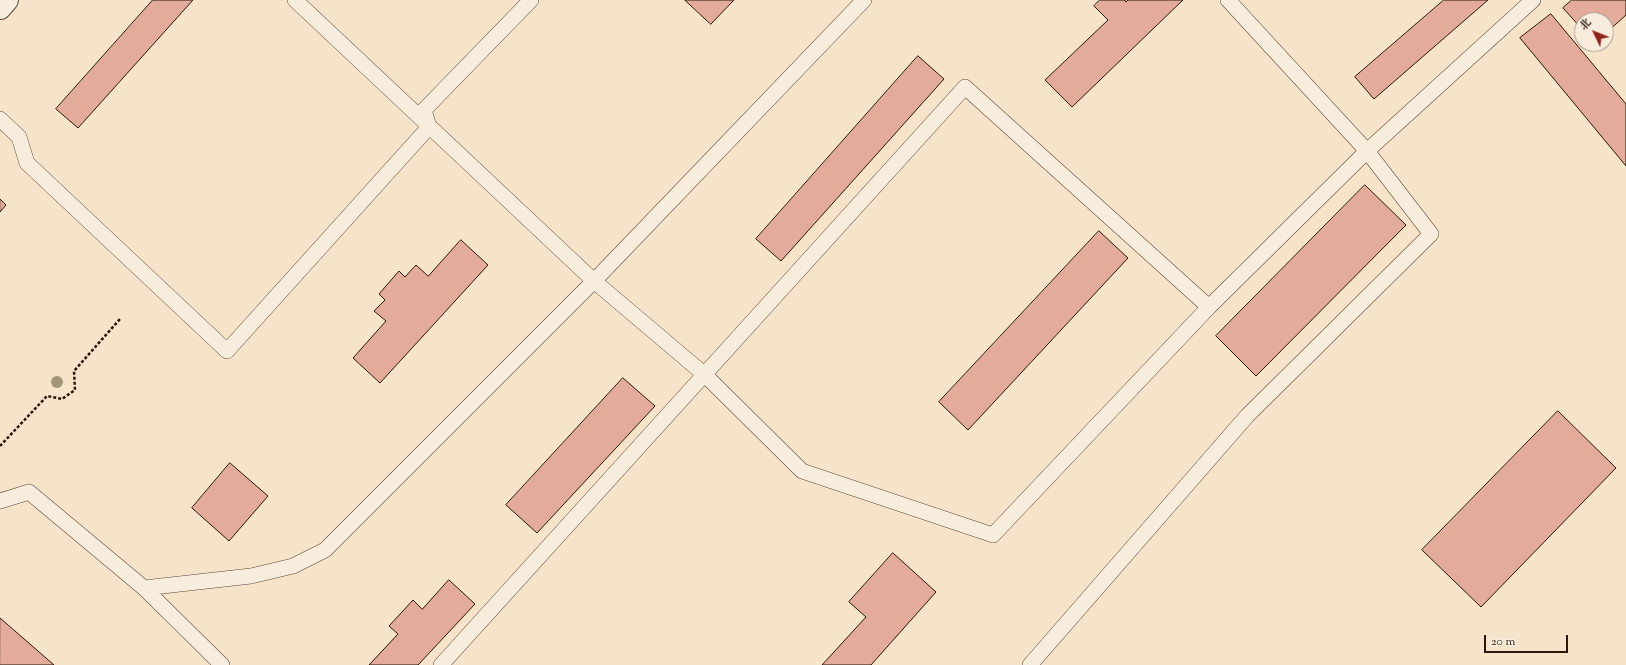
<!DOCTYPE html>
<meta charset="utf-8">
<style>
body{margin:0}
#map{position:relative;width:1626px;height:665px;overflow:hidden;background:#f5e4ca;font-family:"Sorts Mill Goudy","Noto Serif SC",serif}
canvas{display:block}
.north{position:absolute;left:1574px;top:12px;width:40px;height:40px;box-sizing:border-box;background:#f8eddd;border:1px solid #a69788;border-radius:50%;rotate:313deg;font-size:11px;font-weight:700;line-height:16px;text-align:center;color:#2b1708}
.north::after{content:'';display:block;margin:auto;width:14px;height:18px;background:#8f2418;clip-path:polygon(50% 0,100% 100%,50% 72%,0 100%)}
.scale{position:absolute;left:1484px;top:635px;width:84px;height:18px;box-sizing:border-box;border:2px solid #2b1708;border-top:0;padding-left:5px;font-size:12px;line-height:14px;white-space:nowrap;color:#2b1708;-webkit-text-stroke:3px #f8eddd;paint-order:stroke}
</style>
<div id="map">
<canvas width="1626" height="665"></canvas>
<div class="north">北</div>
<div class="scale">20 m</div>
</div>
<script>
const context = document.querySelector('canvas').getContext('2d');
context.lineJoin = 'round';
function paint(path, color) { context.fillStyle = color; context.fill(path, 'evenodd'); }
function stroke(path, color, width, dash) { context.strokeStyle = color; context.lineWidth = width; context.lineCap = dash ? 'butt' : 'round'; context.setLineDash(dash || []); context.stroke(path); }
const building = new Path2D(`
 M153,0H193L78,128L56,109Z
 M685,0H734L711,24Z
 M1100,0H1125L1126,2L1128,0H1183L1072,107L1045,80L1108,20L1094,6Z
 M1444,0H1488L1374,99L1355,77Z
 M1572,0H1626V15L1606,33V20H1582V29L1563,8Z
 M1551,14L1626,104V166L1520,38Z
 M918,56L944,79L781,261L756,239Z
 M1365,185L1406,225L1256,376L1216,336Z
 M0,199L6,205L0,212Z
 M1099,231L1128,258L968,430L939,402Z
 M461,240L488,265L380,383L353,358L386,321L374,311L385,300L379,294L399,271L405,277L416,265L428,276Z
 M623,378L655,406L537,533L506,505Z
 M1558,411L1616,468L1481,607L1422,550Z
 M230,463L268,496L229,541L192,508Z
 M893,553L936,592L871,665H822L866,617L849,602Z
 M449,580L475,604L418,665H369L398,634L389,626L413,600L422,609Z
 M0,618L54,665H0Z`);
paint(building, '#e2ab9c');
stroke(building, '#2b1708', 1);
const lane = new Path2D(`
 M295,0L594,281L705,375L802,471L993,535L1209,307L1367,151L1533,0
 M0,119L19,137L27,163L227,351L429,127L424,110L531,0
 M0,501L29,492L144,588L222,665
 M144,588L251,576L293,566L325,550L594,281L864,0
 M441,665L965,87L1209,307
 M1030,665L1247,416L1431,234L1367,151L1228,0`);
const street = new Path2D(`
 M0,8L7,0`);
stroke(lane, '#5e4a38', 16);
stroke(street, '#5e4a38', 24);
stroke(new Path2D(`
 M0,446L47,396L62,399L75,390L74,371L120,319`), '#2b1708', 2.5, [3, 2]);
stroke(lane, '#f8eddd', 15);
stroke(street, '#f8eddd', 22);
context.fillStyle = '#a1957b';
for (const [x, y] of [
 [57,382]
]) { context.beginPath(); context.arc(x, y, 6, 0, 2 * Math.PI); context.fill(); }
</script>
